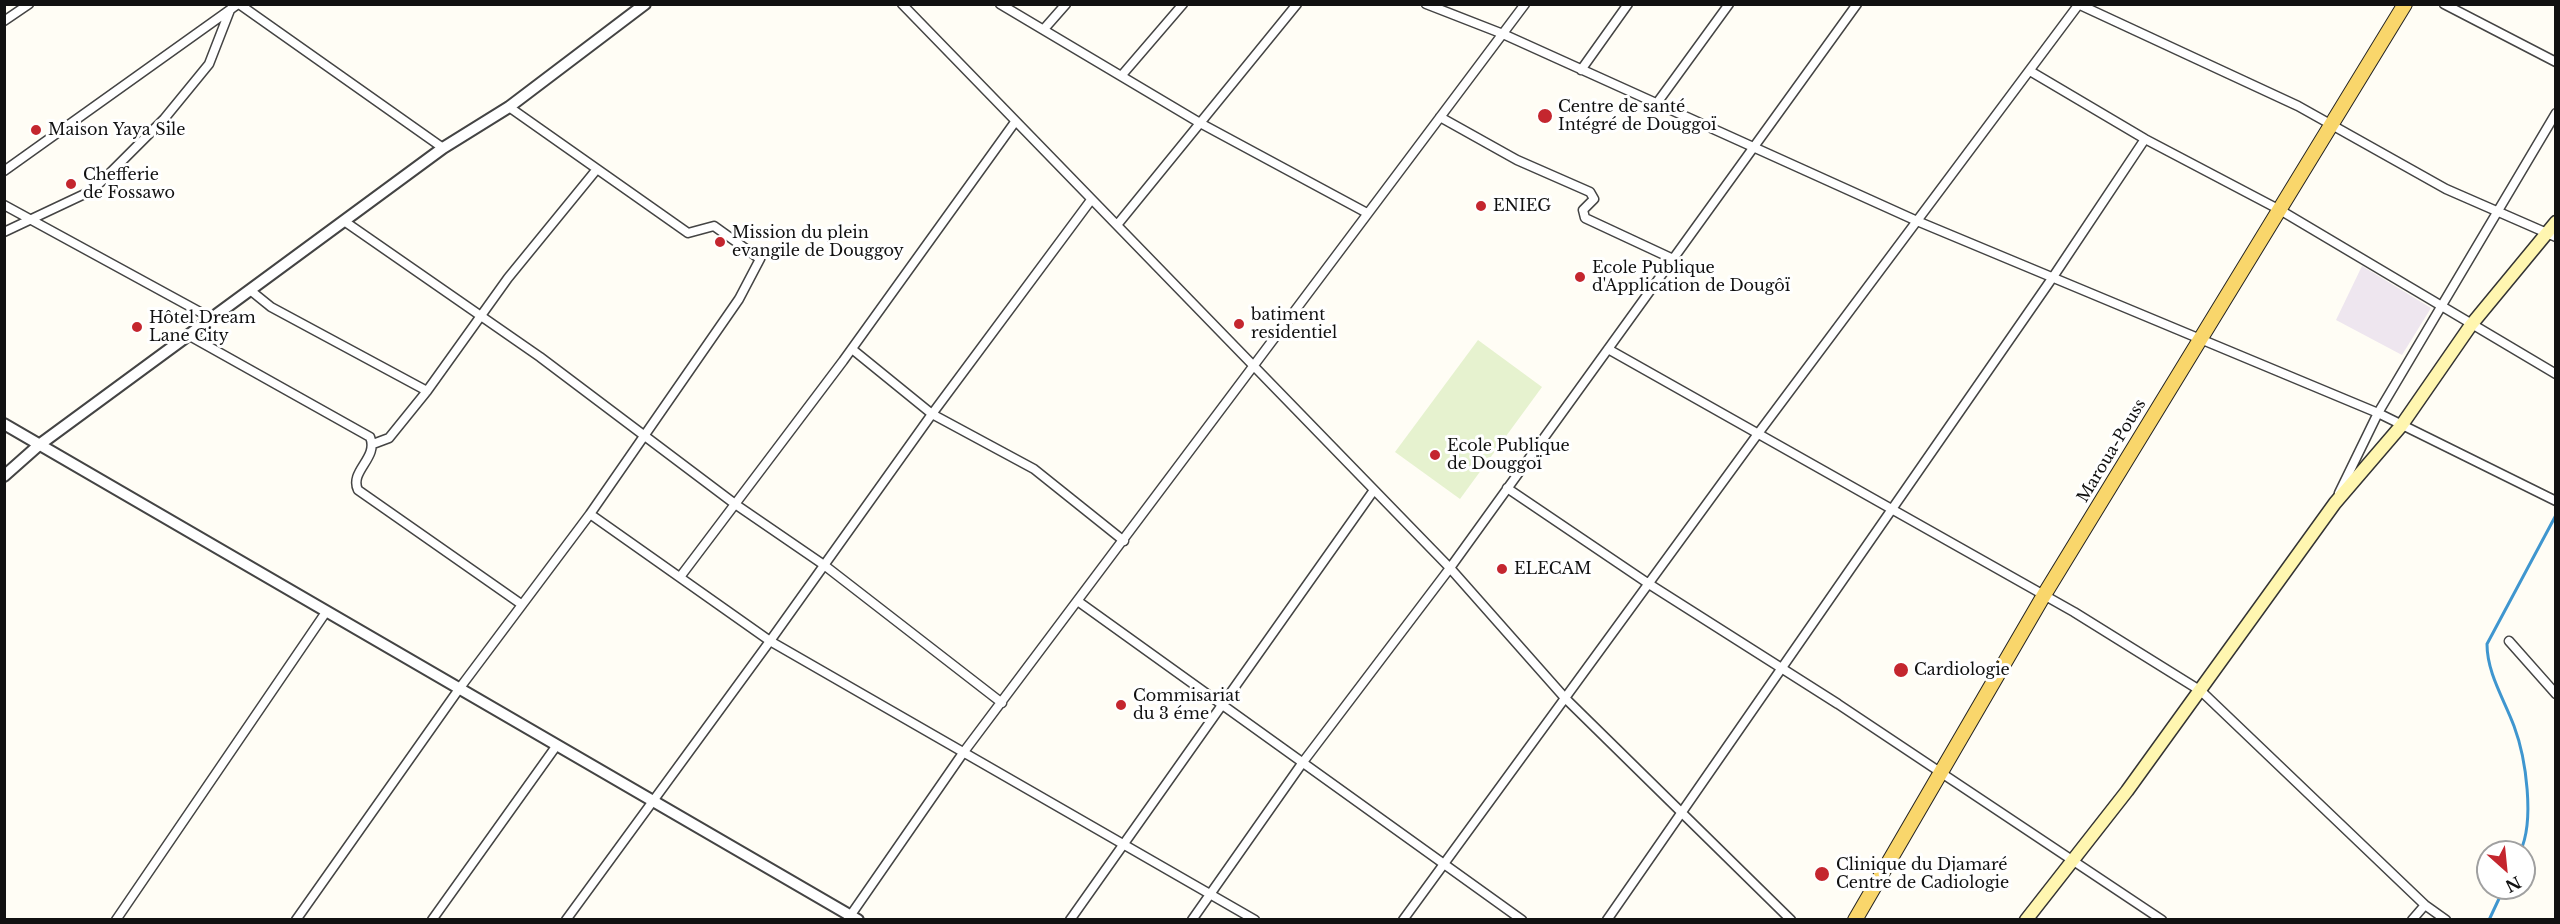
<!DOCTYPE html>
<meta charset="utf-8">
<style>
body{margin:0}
#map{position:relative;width:2560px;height:924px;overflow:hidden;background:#fffdf5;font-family:"Libre Baskerville",serif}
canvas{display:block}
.frame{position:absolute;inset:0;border:6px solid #111;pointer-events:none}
.north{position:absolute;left:2476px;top:840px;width:60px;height:60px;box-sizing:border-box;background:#fff;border:2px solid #a0a0a0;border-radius:50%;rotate:153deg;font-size:16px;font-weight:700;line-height:24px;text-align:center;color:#111}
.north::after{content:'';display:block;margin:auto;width:21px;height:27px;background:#c4262e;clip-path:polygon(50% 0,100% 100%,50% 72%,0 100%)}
</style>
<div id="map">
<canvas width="2560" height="924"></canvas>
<div class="frame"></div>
<div class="north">N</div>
</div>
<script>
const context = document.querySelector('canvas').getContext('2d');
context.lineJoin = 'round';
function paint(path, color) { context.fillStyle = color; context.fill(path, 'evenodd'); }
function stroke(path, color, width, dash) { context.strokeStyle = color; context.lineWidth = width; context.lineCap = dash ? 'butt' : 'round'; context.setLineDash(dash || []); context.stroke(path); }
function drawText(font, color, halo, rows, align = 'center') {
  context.font = font + ' "Libre Baskerville",serif'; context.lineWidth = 6; context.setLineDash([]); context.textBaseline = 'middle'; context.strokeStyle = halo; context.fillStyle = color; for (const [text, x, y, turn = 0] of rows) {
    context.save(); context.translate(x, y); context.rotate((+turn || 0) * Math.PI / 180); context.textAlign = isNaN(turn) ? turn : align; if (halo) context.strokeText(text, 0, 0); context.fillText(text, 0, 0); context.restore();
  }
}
paint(new Path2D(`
 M2362,266L2431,308L2402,355L2336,320Z`), '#eee6ef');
paint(new Path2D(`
 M1478,340L1542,387L1460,499L1395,452Z`), '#e6f2cf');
stroke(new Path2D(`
 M2520,852C2535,821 2526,758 2514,726C2504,699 2487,673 2487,644L2556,515
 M2489,920L2504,888`), '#3f96cf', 3);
const minor = new Path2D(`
 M239,4L443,148
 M902,4L1450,568L1565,698L1791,920
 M1000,4L1200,123L1367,213
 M1426,4L1503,34L1917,221L2378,413L2556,501
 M2078,4L2298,106L2446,189L2556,237
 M2444,4L2556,62
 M4,21L29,4
 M1044,29L1066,4
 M1581,70L1628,4
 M2030,71L2145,139L2280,210L2556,374
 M1122,75L1183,4
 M1657,103L1729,4
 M509,107L688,233L714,226L760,259L739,299L590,514
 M1440,117L1517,160L1590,192L1594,199L1583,210L1585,218L1673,259
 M4,171L238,4
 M4,205L211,318
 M344,221L540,357L735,504L824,565L1002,703
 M1117,225L1297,4
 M4,232L91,191L106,177L164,119L209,64L230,10
 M250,290L271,307L427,391
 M188,335L370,437C379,458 349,471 358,490L521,604
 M852,349L932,414L1034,469L1124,541
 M1608,349L2074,612L2201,691L2425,905L2446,920
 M373,444L389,438L427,391L508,278L597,169
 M1507,488L1649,584L1838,704L2162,920
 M2339,493L2378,413L2556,113
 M680,577L843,361L1015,122
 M1079,602L1522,920
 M2509,641L2556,694
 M848,919L963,753L1525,4
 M116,920L326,612
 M296,920L459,689L590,514L770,641L932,414L1091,200
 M432,920L557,745
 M566,920L770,641L1255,920
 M1070,920L1374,490
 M1192,920L1303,762L1450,568L1857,4
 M1403,920L1757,435L2079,4
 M1607,920L2053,277L2145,139
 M2412,920L2425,905`);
const tertiary = new Path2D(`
 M4,424L858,920
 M4,476L39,445L250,290L443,148L509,107L645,4`);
const secondary = new Path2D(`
 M2026,920L2127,791L2335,503L2401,426L2471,325L2556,222`);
const primary = new Path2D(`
 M1855,920L2044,595L2405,4`);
stroke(minor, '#444', 11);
stroke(tertiary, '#444', 14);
stroke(secondary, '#333', 15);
stroke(primary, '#222', 16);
stroke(minor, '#fff', 8);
stroke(tertiary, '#fff', 10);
stroke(secondary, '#fff6b0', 12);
stroke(primary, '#f9d66b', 14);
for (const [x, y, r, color] of [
 [1545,116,8,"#c4262e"],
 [36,130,6,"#c4262e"],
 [71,184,6,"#c4262e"],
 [1481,206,6,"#c4262e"],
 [720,242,6,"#c4262e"],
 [1580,277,6,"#c4262e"],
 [1239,324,6,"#c4262e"],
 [137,327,6,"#c4262e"],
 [1435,455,6,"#c4262e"],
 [1502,569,6,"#c4262e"],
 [1901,670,8,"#c4262e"],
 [1121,705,6,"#c4262e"],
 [1822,874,8,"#c4262e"]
]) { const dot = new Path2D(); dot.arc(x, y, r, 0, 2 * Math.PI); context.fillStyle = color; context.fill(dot); stroke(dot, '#fff', 2); }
drawText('16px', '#111', '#fff', [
 ["Centre de santé",1558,107],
 ["Intégré de Douggoï",1558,125],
 ["Maison Yaya Sile",48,130],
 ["Chefferie",83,175],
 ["de Fossawo",83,193],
 ["ENIEG",1493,206],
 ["Mission du plein",732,233],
 ["evangile de Douggoy",732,251],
 ["Ecole Publique",1592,268],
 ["d'Application de Dougôï",1592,286],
 ["batiment",1251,315],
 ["residentiel",1251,333],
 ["Hôtel Dream",149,318],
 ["Lane City",149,336],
 ["Ecole Publique",1447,446],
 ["de Douggoï",1447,464],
 ["ELECAM",1514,569],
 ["Cardiologie",1914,670],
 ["Commisariat",1133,696],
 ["du 3 éme",1133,714],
 ["Clinique du Djamaré",1836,865],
 ["Centre de Cadiologie",1836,883]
], 'left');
drawText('16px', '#111', '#fff', [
 ["Maroua-Pouss",2112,451,-59]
]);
</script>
